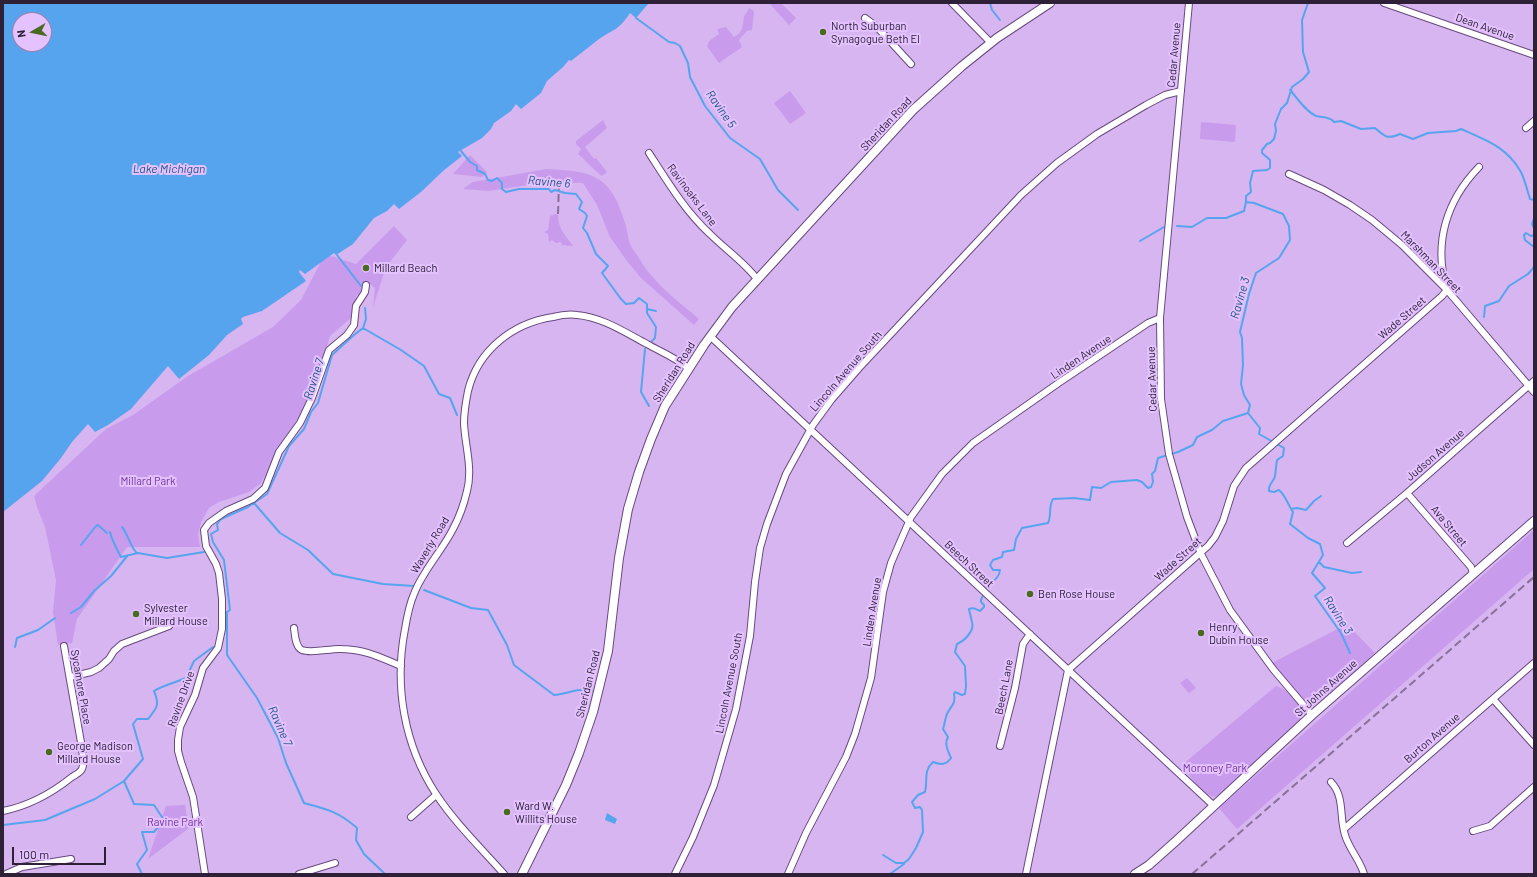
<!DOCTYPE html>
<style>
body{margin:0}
#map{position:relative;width:1537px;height:877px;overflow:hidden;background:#d7b5f1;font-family:Barlow,sans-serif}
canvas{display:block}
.frame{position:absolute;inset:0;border:4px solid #2d2037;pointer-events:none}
.north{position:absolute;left:12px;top:12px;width:40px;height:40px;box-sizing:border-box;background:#e4c2ff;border:1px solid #9b81af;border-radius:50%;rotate:261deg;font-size:11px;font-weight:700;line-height:16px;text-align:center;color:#2d2037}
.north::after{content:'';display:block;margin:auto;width:14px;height:18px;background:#4a6a20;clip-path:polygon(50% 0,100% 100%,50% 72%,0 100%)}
.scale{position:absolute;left:12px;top:847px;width:94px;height:18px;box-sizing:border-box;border:2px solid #2d2037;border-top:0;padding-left:5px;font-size:12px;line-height:14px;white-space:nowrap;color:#2d2037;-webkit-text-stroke:3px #e4c2ff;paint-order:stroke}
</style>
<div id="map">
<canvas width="1537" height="877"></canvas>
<div class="frame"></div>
<div class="north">N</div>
<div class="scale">100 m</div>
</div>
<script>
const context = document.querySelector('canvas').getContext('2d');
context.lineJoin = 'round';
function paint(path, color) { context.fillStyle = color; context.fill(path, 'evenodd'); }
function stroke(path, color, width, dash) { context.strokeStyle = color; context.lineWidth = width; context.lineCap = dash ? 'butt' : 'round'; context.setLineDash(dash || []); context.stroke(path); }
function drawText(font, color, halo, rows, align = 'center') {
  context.font = font + ' Barlow,sans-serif'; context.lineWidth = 4; context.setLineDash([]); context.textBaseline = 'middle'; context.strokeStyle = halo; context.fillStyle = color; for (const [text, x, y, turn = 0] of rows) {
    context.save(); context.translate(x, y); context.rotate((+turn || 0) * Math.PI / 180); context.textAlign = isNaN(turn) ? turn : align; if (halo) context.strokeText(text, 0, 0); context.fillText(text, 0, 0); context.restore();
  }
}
paint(new Path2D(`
 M769,3H781L796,18L789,25Z
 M749,8L754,11L752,30L747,31L739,40L742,47L719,63L707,46L709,41L719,34L717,29L726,27L734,37C744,32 742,26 744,17C745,14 748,11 749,8Z
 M790,91L806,113L790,124L774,103Z
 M603,120L607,128L585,147L594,159L596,158L607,172L602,176C598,174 583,158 578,154L581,149L576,144V141Z
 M1201,122L1236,125L1235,142L1200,139Z
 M470,155L487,172L482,177L453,174Z
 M546,169C591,171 611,174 625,223C628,232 628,244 634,251C640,259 645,269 652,276C665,292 684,306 699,319L694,325L641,278L627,261L610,237L597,205L583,183L547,182L489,191L463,189L473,182Z
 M556,214L558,215C558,229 566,236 573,246L562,245L561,242L556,243L552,240L549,242L548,234L544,232L548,230L550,216Z
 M394,226L407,240L386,267L373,307L375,288L370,284L356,296L351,318L330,336L322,363L303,409L261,483L249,492L219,502L209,508L201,522L198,535L200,547H127L77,619L72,643L58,645L53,612L56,580L45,527L37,507L34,496L106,429L133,415L188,376L273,327L301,300L325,254L356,264Z
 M1534,530V569L1237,829L1219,808Z
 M1347,624L1375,653L1317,705C1301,705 1282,675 1272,663Z
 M1187,678L1196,688L1189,693L1180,683Z
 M1276,686C1288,689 1297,700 1304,712L1303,717L1220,795C1207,804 1189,774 1182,765Z
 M185,805L189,828L148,859L166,806Z`), '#c99bed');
paint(new Path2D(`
 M3,3H649L636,18L630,13C619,30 614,29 599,39C590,46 580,54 571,61L569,60L563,67L547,81L541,93L521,109L516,104L511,111L494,123L491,129L482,138L458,152L462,156L443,171L421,192L399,209L394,204L387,211L374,218L353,244L336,255L334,253L305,274L300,270L299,272L306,281L262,311L243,317L241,319L243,324L227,335L209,355L179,379L168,366L131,409L108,425L95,432L88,424L72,442L61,458L42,481L3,512ZM20,20H44V44H20Z
 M607,813L617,819L615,824L605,820Z`), '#57a4ee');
stroke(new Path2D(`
 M990,3L992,10L1000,20
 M1308,3L1302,20L1303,52L1309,72L1303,79L1292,87L1287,103L1281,109L1275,124L1276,131L1274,139L1270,143L1267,144L1262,150V153L1270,160V168L1267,170L1253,171L1250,183L1251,192L1246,196V202L1254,203L1283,214L1289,226L1290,240L1279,258L1256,273L1249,294L1240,332L1242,338L1243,365L1241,384L1244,395L1250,405L1248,413L1260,428L1259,434L1284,448L1283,456L1277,460C1276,465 1276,470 1275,476C1274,482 1268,484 1269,491L1274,492L1279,490C1286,496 1288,505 1293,512L1290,524L1308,538L1320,544L1323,555L1312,573L1325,588L1315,596L1341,633L1350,653
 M636,18L669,42L675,43L680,46L688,63L690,77L705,106L730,138L760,159L778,190L798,210
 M1290,90C1298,99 1305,111 1316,116C1323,118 1329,116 1334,122L1341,121L1361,129L1375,128C1384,136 1387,140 1400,134L1413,139L1428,133L1456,131L1461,129C1486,140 1507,147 1521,172C1525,180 1527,190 1530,199L1534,200
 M461,151L470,162L477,166V170L485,174L488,180L492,181L497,178L502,183V189L506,192L519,189H549L551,192L555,190L565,193L576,194L582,202L579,209L585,213L587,216L583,228L587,233L596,254L608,266L602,273L621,299L626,304L634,303L639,298L647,304V313L656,327L655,338L652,341
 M1534,218L1532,224L1534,228
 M1177,226L1192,227L1207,218H1226L1244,211L1246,202
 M1534,235L1531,236L1526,233L1524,235L1525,240L1534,247
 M1140,241L1164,227
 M337,255L361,286
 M365,308L366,319L363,328L354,335L332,355L318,403L311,412L304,429L289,446L267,494L248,507L221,519L217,524L218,530L211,534L213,542L224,560L230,610L227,612V655L257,698L278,738L286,763L304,803C327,809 339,812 357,828L356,840L364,854L385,874
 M647,309L656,311
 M1484,317L1485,306L1499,301L1509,286L1528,274L1534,267
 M363,328L401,350L424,366L439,394L450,398L457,415
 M645,349L641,392L649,406
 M254,503L280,533L308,550L333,574L383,584L414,586
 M1291,509L1297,508L1306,510L1314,501L1321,496
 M122,527C128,534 131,549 137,553
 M110,532C112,541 117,549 121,557L138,553L167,558L204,552
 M81,545L96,526L98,525L107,533
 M1319,562L1324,567L1352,573L1361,572
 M424,590L471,608L488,610L507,645L514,665L554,695C567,694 579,687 592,691
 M71,613L81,607L94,591L111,576L128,555
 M15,647L17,638L38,630L55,618
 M3,825L45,820L95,799L124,781
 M883,855L896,863H904L909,859L916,848L923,832L922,810L920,807L915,808L912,802L918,795L925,792C928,780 923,771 933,762C941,765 946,765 951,758C948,751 944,744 948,737L943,729C945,724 945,717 948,712C952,705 956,703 954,694L955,692L962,695L965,694L966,686L965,666L955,652L957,644C964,641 975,631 972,622C971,618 970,614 969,609C973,607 976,609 980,611L984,607V605L981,602V600C983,596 985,589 989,585C994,580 999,578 1000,570H993L990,565L993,560L1002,557L1003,552L1014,550L1016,539L1022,528L1048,523C1052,515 1048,507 1053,499L1074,498L1090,500L1092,487L1101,488L1111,482L1137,480L1142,482L1148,488L1151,487L1153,482L1152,474L1155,471L1158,458L1178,452L1193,445L1197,437L1212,430L1223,421L1248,413
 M142,874L137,864L147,850L142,832H154L164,820L154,805L134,804L124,781L143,759L133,724L137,719H148C157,708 160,705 154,691C161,686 177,682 186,678L194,661L213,647
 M890,874L904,864`), '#57a4ee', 2);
const minor = new Path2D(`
 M952,3L991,43
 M1189,3L1160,318L1161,399L1169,454L1187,517L1201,554L1230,610L1273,669L1312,715
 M1384,3L1534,55
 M865,18L877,27L911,64
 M1526,128L1534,121
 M649,153C667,181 685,211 710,234C725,249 744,262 757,279
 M1289,174L1324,190L1350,205L1372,220L1402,245L1447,290L1534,392
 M710,336L1214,806
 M1407,493L1471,567L1473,574
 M1347,543L1407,493L1534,381
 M294,628C295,634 295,647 302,650C312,654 331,648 342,649C367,650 379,657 401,666
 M70,677L91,672L99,668L109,659L114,651L122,644L169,626L172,622
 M1493,699L1534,745
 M1000,746L1015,688L1023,644L1030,634
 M1331,782C1345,797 1339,816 1345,835C1349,849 1360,860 1364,874
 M3,811C28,806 52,793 72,777C75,775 80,773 82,769C85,763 82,754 82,748L64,646
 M411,817L436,795
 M1344,829L1534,663
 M1473,831L1490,826L1534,787
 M6,874L22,867L71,859
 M205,874L193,797L181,762L178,751V740L180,727L195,695L203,668L218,648L222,629V599L219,573L216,564L206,546L204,530L209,523L226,511L253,499L265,488L279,452L300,423L312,398L329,350L347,335L354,325L356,306L365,292L366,285
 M299,874L335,863
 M504,874C481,848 455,823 436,794C404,745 394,686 405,629C407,617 409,605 414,594C423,570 442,551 453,529C460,516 464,504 467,491C473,468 465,446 464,423C464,413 466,401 468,391C478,350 513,323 553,317C561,315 570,314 577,315C602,317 626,333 647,344C661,352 677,358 689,369
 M675,874L693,837L714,785L736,709L750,636L755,582L760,548L767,524L786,474L813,425L832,399L859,368L1021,195L1057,163L1097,134L1146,105L1165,95L1181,91
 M788,874L806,833L846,757L855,734L871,678L883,592L891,563L911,517L942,474L973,443L1060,382L1148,323L1160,318
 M1026,874L1068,670L1208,546L1215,537L1223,521L1234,486L1246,468L1442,296L1447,290C1433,244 1446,201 1479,167`);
const tertiary = new Path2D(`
 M522,874L566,785L579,753L593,712L608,651L619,558L628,509L639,472L651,439L665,406L704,345L732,307L913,110L962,66L997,38L1050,3
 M1135,874L1149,865L1176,841L1312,715L1534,521`);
stroke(minor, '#684a7f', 8);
stroke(tertiary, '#684a7f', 10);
stroke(minor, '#fff', 6);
stroke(tertiary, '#fff', 8);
stroke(new Path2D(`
 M558,214L559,184
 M1192,874L1534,577`), '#88709a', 2, [8, 4]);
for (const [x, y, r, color] of [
 [823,32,4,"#4a6a20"],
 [366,268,4,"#4a6a20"],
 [1030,594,4,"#4a6a20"],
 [136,614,4,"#4a6a20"],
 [1201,633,4,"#4a6a20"],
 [49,752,4,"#4a6a20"],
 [507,812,4,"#4a6a20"]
]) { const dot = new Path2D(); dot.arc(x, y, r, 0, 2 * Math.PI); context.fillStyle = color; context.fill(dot); stroke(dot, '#e4c2ff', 1.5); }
drawText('11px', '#2d2037', '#e4c2ff', [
 ["North Suburban",831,26],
 ["Synagogue Beth El",831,39],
 ["Millard Beach",374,268],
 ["Ben Rose House",1038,594],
 ["Sylvester",144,608],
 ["Millard House",144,621],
 ["Henry",1209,627],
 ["Dubin House",1209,640],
 ["George Madison",57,746],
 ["Millard House",57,759],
 ["Ward W.",515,806],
 ["Willits House",515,819]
], 'left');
drawText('11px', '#2d2037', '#e4c2ff', [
 ["Dean Avenue",1485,27,19],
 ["Cedar Avenue",1174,55,-85],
 ["Sheridan Road",886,124,-47],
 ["Ravinoaks Lane",692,195,53],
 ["Marshman Street",1431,262,46],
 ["Wade Street",1402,318,-41],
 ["Linden Avenue",1081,357,-34],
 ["Lincoln Avenue South",846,371,-49],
 ["Sheridan Road",674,372,-58],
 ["Cedar Avenue",1152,379,-92],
 ["Judson Avenue",1435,455,-41],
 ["Ava Street",1449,526,50],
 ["Waverly Road",430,545,-59],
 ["Wade Street",1178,559,-42],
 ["Beech Street",969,564,43],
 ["Linden Avenue",872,612,-81],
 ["Lincoln Avenue South",729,683,-79],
 ["Sheridan Road",588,684,-76],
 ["Sycamore Place",81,687,80],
 ["Beech Lane",1004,687,-79],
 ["St Johns Avenue",1326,688,-42],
 ["Ravine Drive",181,699,-70],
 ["Burton Avenue",1432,738,-41]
]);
drawText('11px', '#713399', '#e4c2ff', [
 ["Millard Park",148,481],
 ["Moroney Park",1215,768],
 ["Ravine Park",175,822]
]);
drawText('italic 12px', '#215687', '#e4c2ff', [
 ["Ravine 5",721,109,55],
 ["Lake Michigan",169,169],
 ["Ravine 6",549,182,5],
 ["Ravine 3",1240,298,-74],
 ["Ravine 7",314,379,-72],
 ["Ravine 3",1338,615,57],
 ["Ravine 7",280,726,66]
]);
</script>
